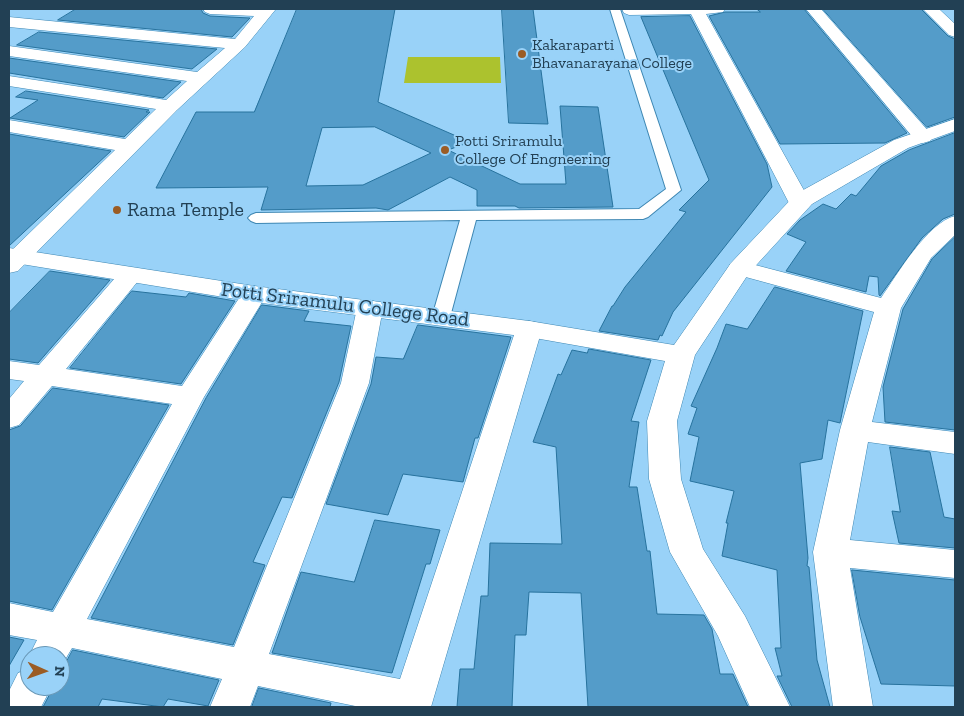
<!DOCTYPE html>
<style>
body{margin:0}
#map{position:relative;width:964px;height:716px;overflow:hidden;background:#99d2f8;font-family:"Zilla Slab",serif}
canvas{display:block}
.frame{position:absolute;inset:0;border:10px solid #224054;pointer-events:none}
.north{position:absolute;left:20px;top:646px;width:50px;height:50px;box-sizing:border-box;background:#99d2f8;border:1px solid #6998b6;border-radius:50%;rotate:92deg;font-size:14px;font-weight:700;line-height:20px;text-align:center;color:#224054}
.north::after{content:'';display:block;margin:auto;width:18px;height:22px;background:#9b5c24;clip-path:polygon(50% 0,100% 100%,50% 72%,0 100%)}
</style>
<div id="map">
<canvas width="964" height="716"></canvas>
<div class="frame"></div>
<div class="north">N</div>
</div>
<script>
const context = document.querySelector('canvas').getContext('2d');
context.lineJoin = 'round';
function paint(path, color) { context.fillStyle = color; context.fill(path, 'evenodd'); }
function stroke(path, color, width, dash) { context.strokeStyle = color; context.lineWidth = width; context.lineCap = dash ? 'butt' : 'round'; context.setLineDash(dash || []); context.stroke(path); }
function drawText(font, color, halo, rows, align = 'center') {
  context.font = font + ' "Zilla Slab",serif'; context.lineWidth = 4; context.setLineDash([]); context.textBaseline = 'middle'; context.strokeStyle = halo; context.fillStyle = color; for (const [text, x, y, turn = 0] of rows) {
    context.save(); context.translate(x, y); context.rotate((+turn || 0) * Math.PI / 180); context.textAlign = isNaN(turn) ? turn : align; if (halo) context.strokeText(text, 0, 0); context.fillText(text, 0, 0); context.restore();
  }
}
paint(new Path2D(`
 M408,57H500L501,83H404Z`), '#acc22e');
const building = new Path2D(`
 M76,9H201L203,13L210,16L250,18L232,37L58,20Z
 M297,9H395L378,102L470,142L448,150L520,184H566L560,106L598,107L613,207L519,208L515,206H477V190L450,177L388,210L376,208L261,210L268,187L156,188L196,112H254ZM375,127L431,153L363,185L306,186L322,128Z
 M502,9H533L548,124L509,123Z
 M757,9H804L907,133L885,143L780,144L709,16L725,12H760Z
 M823,9H921L948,36L955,39V117L927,127Z
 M690,16L767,164L772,187L673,312L662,336L660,335L658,340L599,331L612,306H613L625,287L686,212L679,210L709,180L641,17Z
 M39,32L217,49L192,69L17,45Z
 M9,58L181,82L163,98L9,73Z
 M26,91L149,110L146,112H150L124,137L10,118L38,100L16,97Z
 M955,133V214L943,219L922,238L880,296L879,295L878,277L869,276L866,292L786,271L806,242L787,234L800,220L823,204L836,209L851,194L856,196L881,166L909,150Z
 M9,134L111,151L9,246Z
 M955,237V430L885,422L883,387L903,309L932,259Z
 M50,271L110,280L38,363L9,359V313Z
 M775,287L863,311L840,423L828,420L822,459L800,463L808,558L807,566L809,567L817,660L830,707H792L777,676H782L775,648H781L777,570L722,556L728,523H726L734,491L690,481L699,437L688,434L697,408L691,406L717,348L726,324L747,329Z
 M132,291L186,297L189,293L235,301L181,384L70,368Z
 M262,305L309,311L304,321L351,326L339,382L292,498L282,497L253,562L265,565L233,645L91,618L206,398Z
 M418,325L511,337L478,438H475L463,482L403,474L388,515L326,504L371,384L376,357L403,359Z
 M589,349L651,360L631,421L639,422L629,487H637L647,551H650L657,614L704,615L712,629L720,674H733L748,707H588L581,593L529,592L526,635H515L512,707H457L460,669H474L481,596H488L490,543L562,544L556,447L533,442L558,374L561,375L572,350L587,353Z
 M53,388L169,405L52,610L9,601V430L20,426Z
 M890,447L930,452L944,517L955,519V548L899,543L892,511L900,512Z
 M375,520L440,530L430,564H426L392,673L272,653L301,572L354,582Z
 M852,570L955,580V686L881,684L860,617Z
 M9,637L24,640L9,666Z
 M73,650L219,680L208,706L168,699L163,707L102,699L98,707H43L54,686H60V674Z
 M259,688L331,703L330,707H252Z`);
paint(building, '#549cc9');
stroke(building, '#27729d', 1);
const lane = new Path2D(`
 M610,9H620L681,190L648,217L643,219L476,220L450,317L447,321L441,322L435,321L432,317L460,220L256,223L251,221L248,218L251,215L256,213L639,209L666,189Z`);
const street = new Path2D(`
 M203,9H276L245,47L177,110L18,271L9,273V253L115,150L9,132V120L125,139L156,109L9,86V76L166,100L187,81L9,56V46L197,72L225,48L9,27V17L235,39L254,16L210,14L205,12Z
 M622,9H725L723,12L706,14L811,203L808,208L800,210L792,208L789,203L691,14L629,15L624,13Z
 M806,9H821L930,133L933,137L930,141L923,143L916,141Z
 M923,9H939L955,24V37L949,35Z
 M955,216V235L931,258L901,308L872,422L955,432V454L868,442L850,540L955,550V578L850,568L873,707H833L813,552L840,430L874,312L731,273L728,268L731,263L740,261L881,298C897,275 927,223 955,216Z
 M131,268L140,270L143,275L66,369L182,386L245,289L254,286L263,289L267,294L204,397L87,619L234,647L341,383L357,308L361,303L370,300L379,303L383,308L369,383L269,654L400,679L516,329L520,323L529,321L538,323L542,329L431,707H360L258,686L250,707H210L222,679L72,648L60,668V656H30V658L29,656L37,640L9,635V603L53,612L172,404L52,386L19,425L9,428V399L24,381L9,379V361L39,365L122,270Z
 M30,669V686H52L41,707H9V691L18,673Z`);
const secondary = new Path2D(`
 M955,119V131L908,148L812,204L749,273L695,355L677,421L681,479L703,549L745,616L790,707H750L718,636L670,552L649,479L647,421L665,361L529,337L254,302L9,262V248L254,286L529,321L674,345L731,263L796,194L894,140Z`);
stroke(lane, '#3e87b3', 2);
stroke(street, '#3e87b3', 1);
stroke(secondary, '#3e87b3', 1);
paint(lane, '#fff');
paint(street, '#fff');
paint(secondary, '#fff');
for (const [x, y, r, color] of [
 [522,54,5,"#9b5c24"],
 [445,150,5,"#9b5c24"],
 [117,210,5,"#9b5c24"]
]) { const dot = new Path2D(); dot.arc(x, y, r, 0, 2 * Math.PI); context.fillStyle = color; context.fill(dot); stroke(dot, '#99d2f8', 2); }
drawText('16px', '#224054', '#99d2f8', [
 ["Kakaraparti",532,45],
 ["Bhavanarayana College",532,63],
 ["Potti Sriramulu",455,141],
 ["College Of Engneering",455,159]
], 'left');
drawText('20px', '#224054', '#99d2f8', [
 ["Rama Temple",127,210]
], 'left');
drawText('20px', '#224054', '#99d2f8', [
 ["Potti Sriramulu College Road",345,305,7]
]);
</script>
